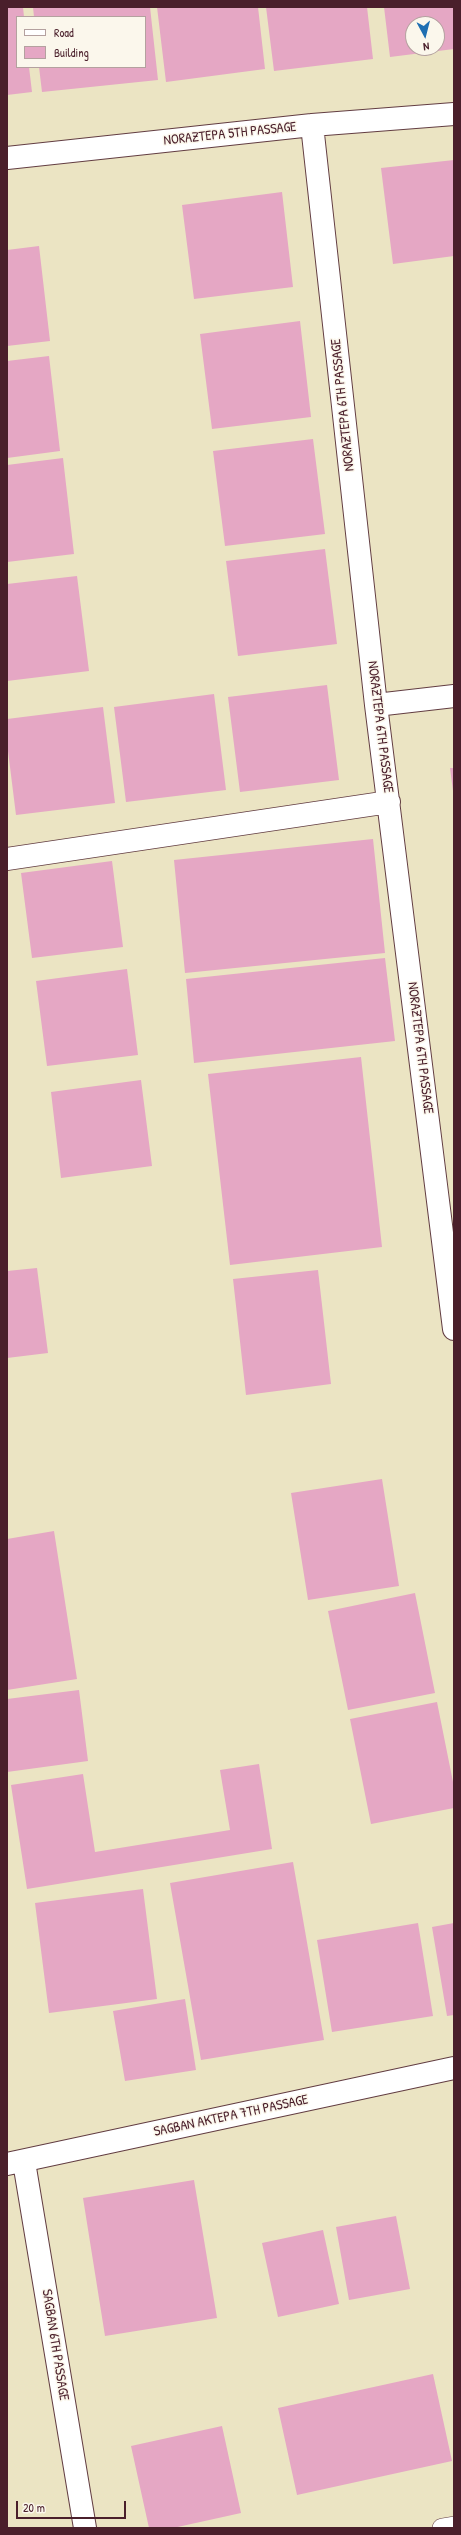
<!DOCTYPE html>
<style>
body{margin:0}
#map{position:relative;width:461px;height:2535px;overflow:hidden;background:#ebe4c3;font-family:"Patrick Hand",sans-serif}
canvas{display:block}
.frame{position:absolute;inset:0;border:8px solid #4a1f2b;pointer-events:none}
.legend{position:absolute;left:16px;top:16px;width:130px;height:52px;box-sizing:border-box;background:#fbf7ec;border:1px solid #b4a19f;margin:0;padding:5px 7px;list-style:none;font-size:12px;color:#4a1f2b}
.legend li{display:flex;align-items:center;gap:8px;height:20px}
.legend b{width:20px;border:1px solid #b4a19f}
.north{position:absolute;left:405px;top:16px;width:40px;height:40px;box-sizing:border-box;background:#fbf7ec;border:1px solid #b4a19f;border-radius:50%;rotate:173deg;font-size:11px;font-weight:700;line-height:16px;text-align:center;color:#4a1f2b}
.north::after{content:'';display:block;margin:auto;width:14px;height:18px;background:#1f6fb2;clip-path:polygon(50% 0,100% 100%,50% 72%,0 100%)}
.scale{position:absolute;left:16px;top:2501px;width:110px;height:18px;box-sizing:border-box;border:2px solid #4a1f2b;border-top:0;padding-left:5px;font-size:12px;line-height:14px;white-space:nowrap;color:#4a1f2b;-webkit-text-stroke:3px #fbf7ec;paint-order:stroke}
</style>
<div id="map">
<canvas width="461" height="2535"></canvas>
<div class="frame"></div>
<ul class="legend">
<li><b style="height:5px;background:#fff"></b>Road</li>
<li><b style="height:11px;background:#e5a7c4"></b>Building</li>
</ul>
<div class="north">N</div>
<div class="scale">20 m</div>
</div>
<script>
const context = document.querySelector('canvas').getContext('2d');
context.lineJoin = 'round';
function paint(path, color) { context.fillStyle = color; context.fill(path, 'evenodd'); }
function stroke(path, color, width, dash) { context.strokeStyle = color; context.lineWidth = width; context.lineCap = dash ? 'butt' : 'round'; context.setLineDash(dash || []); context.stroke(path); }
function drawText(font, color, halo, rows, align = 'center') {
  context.font = font + ' "Patrick Hand",sans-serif'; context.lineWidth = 3; context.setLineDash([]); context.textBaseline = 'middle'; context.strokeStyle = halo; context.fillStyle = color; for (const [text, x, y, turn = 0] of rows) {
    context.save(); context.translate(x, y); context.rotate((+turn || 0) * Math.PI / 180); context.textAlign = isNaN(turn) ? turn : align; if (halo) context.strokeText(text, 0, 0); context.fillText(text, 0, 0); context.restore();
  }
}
paint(new Path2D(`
 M7,7H23L24,17H17V67H29L32,92L7,95Z
 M33,7H150L158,80L42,92L39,67H145V17H34Z
 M157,7H258L265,69L166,82Z
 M266,7H367L373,59L274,71Z
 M384,7H454V49L390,57ZM413,24H437V48H413Z
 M454,160V256L393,264L381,168Z
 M282,192L293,287L194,299L182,205Z
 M39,246L50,341L7,346V250Z
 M300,321L311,417L212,429L200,334Z
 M49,356L60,451L7,458V361Z
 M313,439L325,534L225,546L213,451Z
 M63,458L74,554L7,562V465Z
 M325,549L337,644L238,656L226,561Z
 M77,576L89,671L7,681V584Z
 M327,685L339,780L240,792L228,697Z
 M214,694L226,790L126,802L114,707Z
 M103,707L115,803L16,815L7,743V719Z
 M450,768H454V791H453Z
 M373,839L385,953L185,973L174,860Z
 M112,861L123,947L32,958L21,873Z
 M385,958L395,1041L194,1063L186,979Z
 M127,969L138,1055L47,1066L36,981Z
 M361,1057L382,1247L230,1265L208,1074Z
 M141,1080L152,1166L61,1178L51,1092Z
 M37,1268L48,1353L7,1358V1271Z
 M318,1270L331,1384L246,1395L233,1279Z
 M382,1479L399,1586L308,1600L291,1493Z
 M54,1531L77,1679L7,1690V1539Z
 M415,1593L435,1693L348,1710L328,1611Z
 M79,1690L88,1761L7,1772V1699Z
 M437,1702L454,1787V1808L371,1824L350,1719Z
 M259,1764L272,1849L27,1889L11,1785L83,1774L95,1852L230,1830L220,1770Z
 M293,1862L324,2040L201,2060L170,1883Z
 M143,1889L157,1999L49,2013L35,1903Z
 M418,1923L433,2016L332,2032L317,1940Z
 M454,1923V2015L447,2016L432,1927Z
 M185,1999L196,2070L125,2081L113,2011Z
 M194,2180L217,2318L105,2336L83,2198Z
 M396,2216L410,2289L349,2300L336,2227Z
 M323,2230L339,2304L278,2317L262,2243Z
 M433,2374L452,2461L297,2495L278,2408Z
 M222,2426L241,2513L173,2528H149L131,2446Z`), '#e5a7c4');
const service = new Path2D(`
 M442,2528L454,2526`);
const minor = new Path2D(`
 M312,125L376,705L454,1329
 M7,158L312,125L454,114
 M376,705L454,696
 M7,859L389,802
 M24,2162L85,2528
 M7,2164L454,2068`);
stroke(service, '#623d42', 20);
stroke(minor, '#623d42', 24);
stroke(service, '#fff', 19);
stroke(minor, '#fff', 22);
drawText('14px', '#4a1f2b', '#fbf7ec', [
 ["NORAZTEPA 5TH PASSAGE",230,134,-6],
 ["NORAZTEPA 6TH PASSAGE",343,405,-96],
 ["NORAZTEPA 6TH PASSAGE",380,727,83],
 ["NORAZTEPA 6TH PASSAGE",420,1048,83],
 ["SAGBAN AKTEPA 7TH PASSAGE",231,2116,-12],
 ["SAGBAN 6TH PASSAGE",55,2345,81]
]);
</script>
